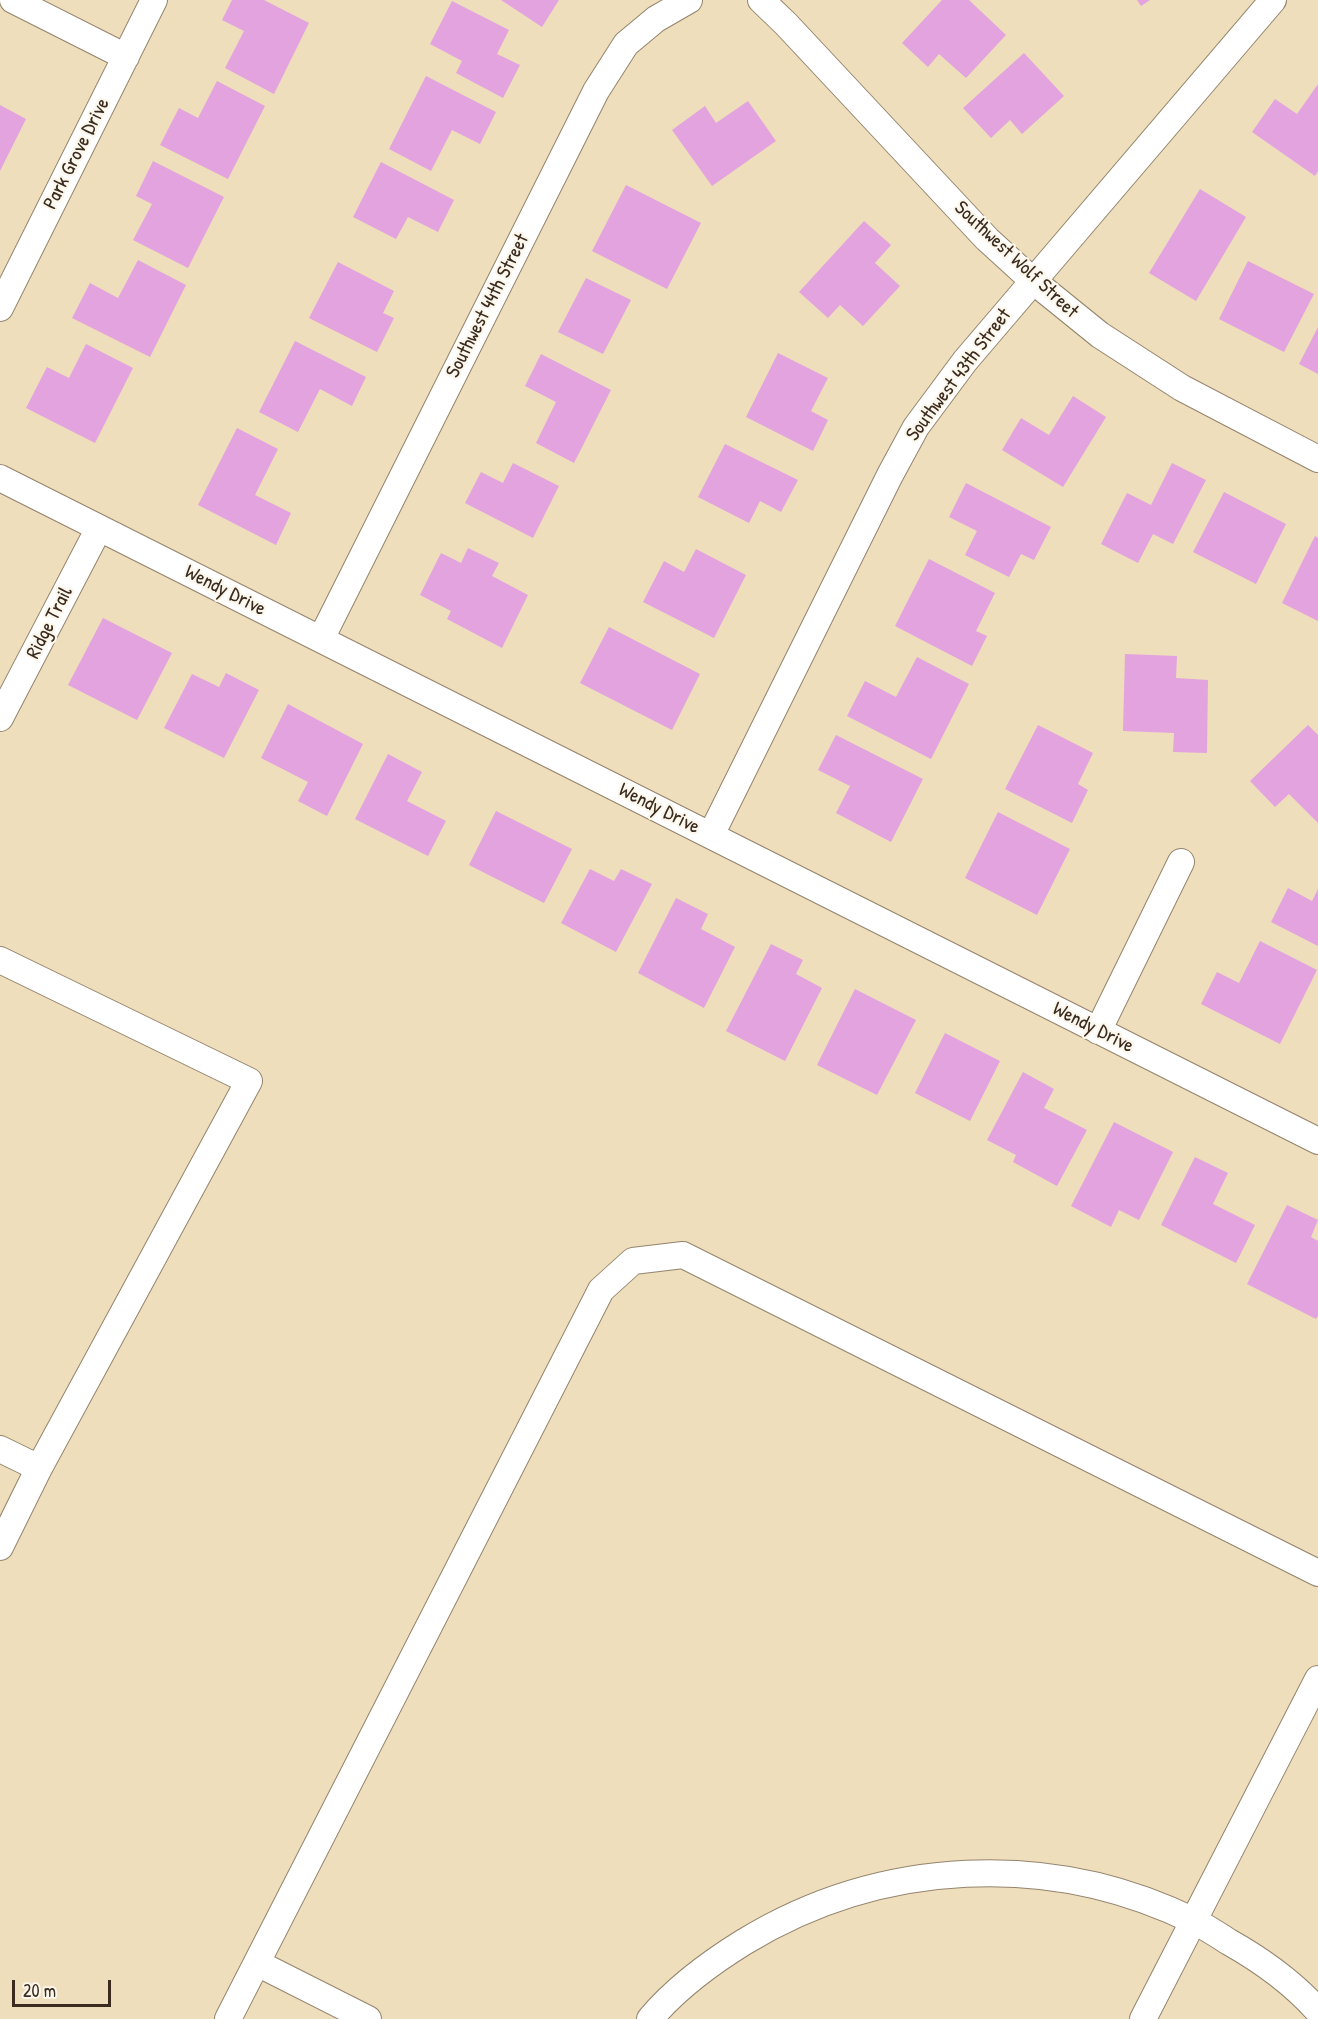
<!DOCTYPE html>
<style>
body{margin:0}
#map{position:relative;width:1318px;height:2019px;overflow:hidden;background:#eedebc;font-family:"Patrick Hand",sans-serif}
canvas{display:block}
.scale{position:absolute;left:12px;top:1980px;width:99px;height:27px;box-sizing:border-box;border:3px solid #3b2a1e;border-top:0;padding-left:8px;font-size:18px;line-height:21px;white-space:nowrap;color:#3b2a1e;-webkit-text-stroke:4px #fbf7ec;paint-order:stroke}
</style>
<div id="map">
<canvas width="1318" height="2019"></canvas>
<div class="scale">20 m</div>
</div>
<script>
const context = document.querySelector('canvas').getContext('2d');
context.lineJoin = 'round';
function paint(path, color) { context.fillStyle = color; context.fill(path, 'evenodd'); }
function stroke(path, color, width, dash) { context.strokeStyle = color; context.lineWidth = width; context.lineCap = dash ? 'butt' : 'round'; context.setLineDash(dash || []); context.stroke(path); }
function drawText(font, color, halo, rows, align = 'center') {
  context.font = font + ' "Patrick Hand",sans-serif'; context.lineWidth = 4.5; context.setLineDash([]); context.textBaseline = 'middle'; context.strokeStyle = halo; context.fillStyle = color; for (const [text, x, y, turn = 0] of rows) {
    context.save(); context.translate(x, y); context.rotate((+turn || 0) * Math.PI / 180); context.textAlign = isNaN(turn) ? turn : align; if (halo) context.strokeText(text, 0, 0); context.fillText(text, 0, 0); context.restore();
  }
}
paint(new Path2D(`
 M232,0H264L309,23L274,94L225,68L244,31L222,20Z
 M501,0H559L542,27Z
 M942,0H969L1006,35L966,78L939,54L928,67L902,43Z
 M1137,0H1150L1141,6Z
 M452,1L509,30L497,54L520,65L503,98L456,73L462,61L430,44Z
 M1024,53L1064,96L1022,134L1010,120L991,138L963,108Z
 M426,76L496,112L480,144L452,130L431,171L389,149Z
 M217,81L265,106L228,179L160,145L179,108L198,118Z
 M1318,84V171L1315,176L1252,132L1275,99L1297,114Z
 M748,101L776,141L712,186L672,130L705,106L716,123Z
 M0,105L26,119L0,171Z
 M153,161L224,197L188,268L133,240L152,204L136,196Z
 M381,162L454,200L438,232L408,217L396,239L353,217Z
 M626,185L701,223L667,289L592,251Z
 M1200,189L1246,217L1196,301L1149,273Z
 M864,221L891,245L875,263L900,286L863,326L840,305L828,318L799,292Z
 M138,260L186,285L150,357L72,318L90,283L118,298Z
 M1248,261L1314,294L1284,352L1219,319Z
 M338,262L394,291L383,313L394,318L377,352L309,318Z
 M586,278L631,300L603,354L558,332Z
 M1318,327V374L1299,364Z
 M295,341L366,377L352,406L320,389L298,432L259,412Z
 M86,344L133,368L95,443L26,408L47,367L69,378Z
 M778,353L828,378L811,411L828,420L813,451L746,417Z
 M541,354L611,390L574,463L536,443L556,402L525,386Z
 M1073,396L1106,417L1063,487L1002,450L1021,418L1049,435Z
 M237,428L278,449L255,495L291,513L276,545L198,505Z
 M725,444L798,480L781,512L760,501L749,523L698,497Z
 M513,463L559,486L533,538L465,503L481,472L503,483Z
 M1172,463L1206,480L1173,544L1153,534L1138,563L1101,544L1127,493L1151,505Z
 M966,483L1051,527L1034,560L1021,554L1009,577L965,555L977,531L949,517Z
 M1224,492L1286,524L1256,584L1193,552Z
 M1315,536L1318,538V621L1282,603Z
 M468,548L499,563L492,576L528,595L502,648L447,619L451,611L420,595L441,553L461,563Z
 M696,549L746,575L714,638L643,602L664,561L684,572Z
 M929,559L995,593L976,631L987,636L972,666L895,626Z
 M103,618L172,653L137,720L68,685Z
 M609,627L700,674L672,730L580,683Z
 M1125,654L1177,656L1176,678L1208,680L1207,753L1173,752L1174,733L1123,731Z
 M917,657L969,684L931,759L847,716L865,681L896,697Z
 M226,673L259,690L224,758L164,728L192,674L219,687Z
 M288,704L363,744L327,816L298,801L308,782L261,758Z
 M1038,725L1093,753L1078,784L1088,790L1072,823L1005,789Z
 M1308,725L1318,735V823L1289,794L1275,807L1250,781Z
 M836,735L923,779L891,842L836,813L850,786L818,770Z
 M388,754L422,772L407,801L446,821L428,856L355,819Z
 M496,811L572,849L544,903L469,865Z
 M998,812L1070,849L1037,915L965,878Z
 M590,869L614,881L621,869L652,884L616,952L561,923Z
 M1288,888L1312,901L1318,889V946L1271,922Z
 M676,898L708,914L701,929L735,947L704,1008L638,973Z
 M1260,941L1317,970L1280,1044L1201,1004L1217,972L1239,983Z
 M771,944L803,960L796,974L822,988L785,1061L726,1031Z
 M855,989L916,1020L877,1095L817,1065Z
 M945,1033L1000,1061L970,1121L915,1093Z
 M1023,1072L1054,1089L1044,1108L1087,1130L1057,1186L1013,1162L1016,1155L987,1140Z
 M1114,1122L1173,1152L1139,1220L1119,1210L1111,1227L1071,1206Z
 M1195,1157L1228,1173L1213,1204L1255,1225L1236,1263L1161,1225Z
 M1287,1205L1318,1220L1311,1237L1318,1241V1316L1316,1319L1247,1284Z`), '#e2a3df');
const minor = new Path2D(`
 M13,0L126,57
 M761,0L786,24L987,239L1032,280L1100,335L1182,388L1318,459
 M0,308L154,0
 M0,478L1318,1141
 M321,639L596,91L626,44L656,19L689,0
 M0,718L99,528
 M711,835L890,475L916,427L965,361L1273,0
 M0,960L249,1081L39,1468
 M1098,1031L1181,862
 M0,1449L39,1468L0,1547
 M257,1963L368,2019
 M228,2019L601,1290L633,1261L683,1255L1318,1573
 M650,2019C676,1988 710,1963 744,1942C880,1859 1050,1850 1194,1921C1206,1927 1218,1935 1229,1942C1261,1960 1294,1984 1318,2011
 M1143,2019L1318,1679`);
stroke(minor, '#94846d', 28);
stroke(minor, '#fff', 26);
drawText('20px', '#3b2a1e', '#fbf7ec', [
 ["Park Grove Drive",77,154,-63],
 ["Southwest Wolf Street",1016,260,43],
 ["Southwest 44th Street",488,306,-63],
 ["Southwest 43th Street",959,375,-53],
 ["Wendy Drive",225,591,27],
 ["Ridge Trail",50,623,-63],
 ["Wendy Drive",659,809,27],
 ["Wendy Drive",1093,1028,27]
]);
</script>
